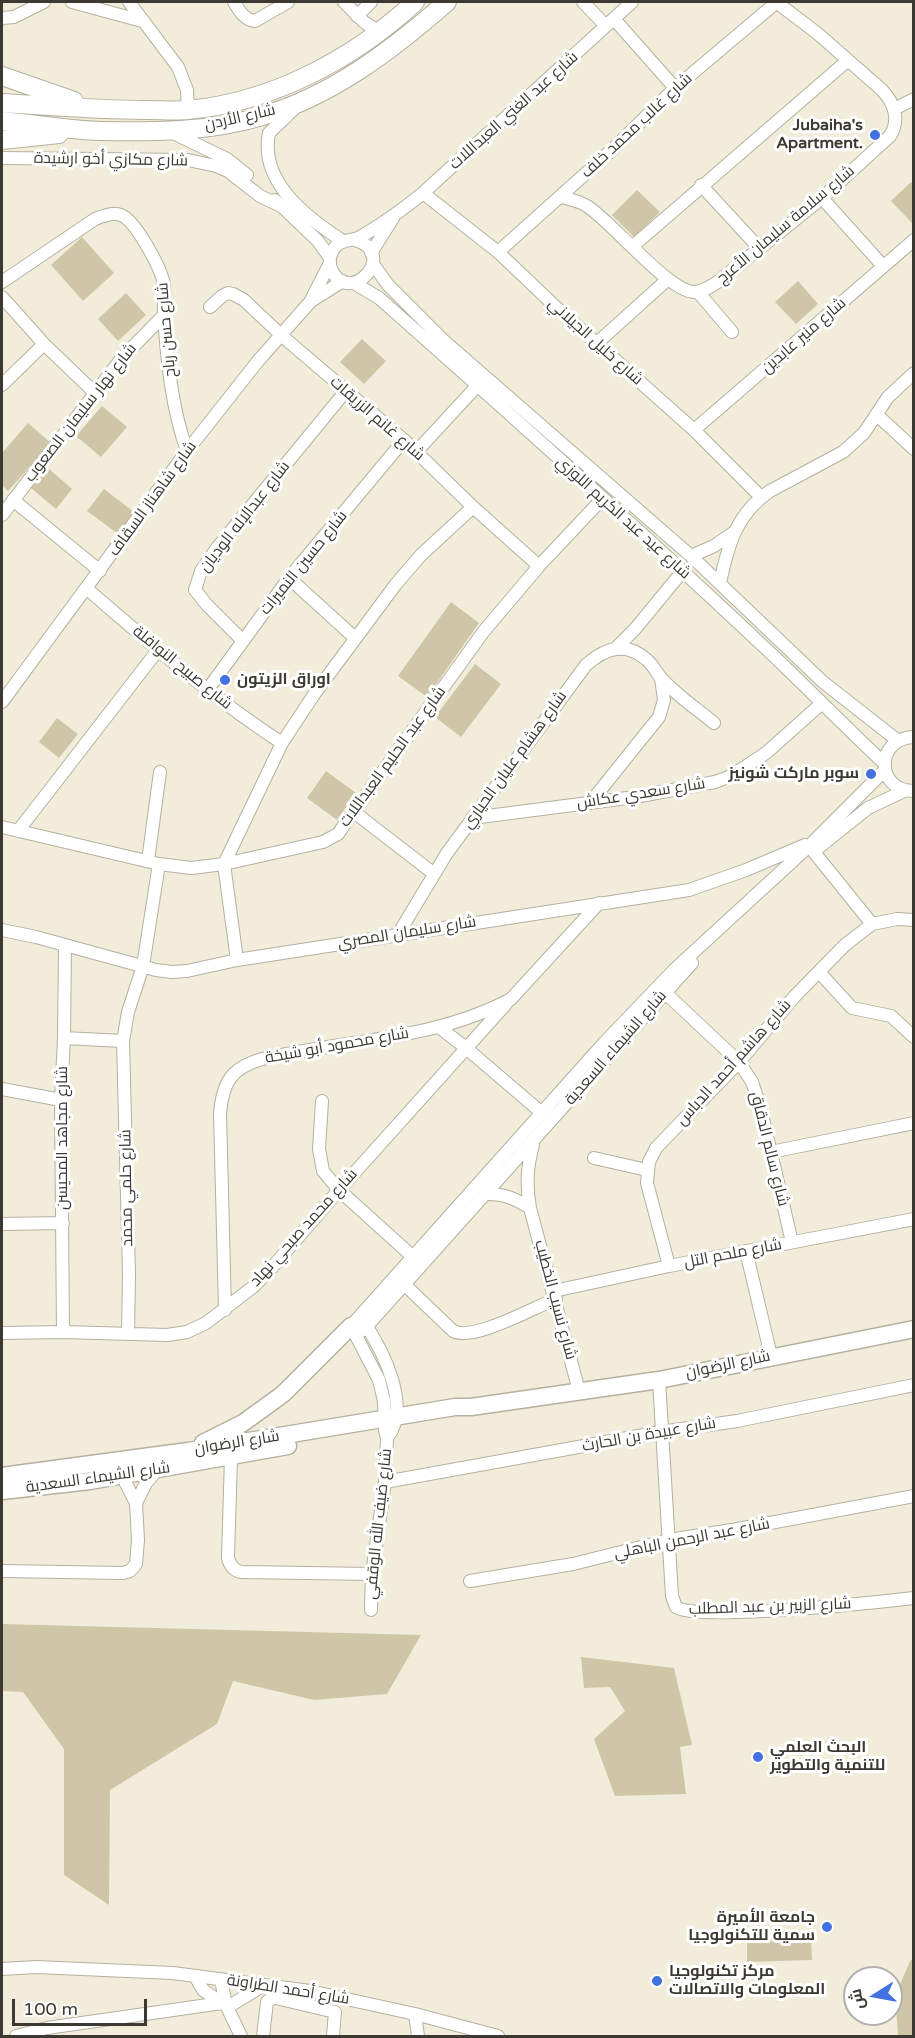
<!DOCTYPE html>
<meta charset="utf-8">
<style>
body{margin:0}
#map{position:relative;width:915px;height:2038px;overflow:hidden;background:#f2eddb;font-family:"Varela Round",Cairo,sans-serif}
canvas{display:block}
.frame{position:absolute;inset:0;border:3px solid #3b3932;pointer-events:none}
.north{position:absolute;left:843px;top:1966px;width:60px;height:60px;box-sizing:border-box;background:#fff;border:2px solid #b1b0ad;border-radius:50%;rotate:259deg;font-size:16px;font-weight:700;line-height:24px;text-align:center;color:#3b3932}
.north::after{content:'';display:block;margin:auto;width:21px;height:27px;background:#4371e2;clip-path:polygon(50% 0,100% 100%,50% 72%,0 100%)}
.scale{position:absolute;left:12px;top:1999px;width:135px;height:27px;box-sizing:border-box;border:3px solid #3b3932;border-top:0;padding-left:8px;font-size:18px;line-height:21px;white-space:nowrap;color:#3b3932;-webkit-text-stroke:4px #fff;paint-order:stroke}
</style>
<div id="map">
<canvas width="915" height="2038"></canvas>
<div class="frame"></div>
<div class="north">ش</div>
<div class="scale">100 m</div>
</div>
<script>
const context = document.querySelector('canvas').getContext('2d');
context.lineJoin = 'round';
function paint(path, color) { context.fillStyle = color; context.fill(path, 'evenodd'); }
function stroke(path, color, width, dash) { context.strokeStyle = color; context.lineWidth = width; context.lineCap = dash ? 'butt' : 'round'; context.setLineDash(dash || []); context.stroke(path); }
function drawText(font, color, halo, rows, align = 'center') {
  context.font = font + ' "Varela Round",Cairo,sans-serif'; context.lineWidth = 6; context.setLineDash([]); context.textBaseline = 'middle'; context.strokeStyle = halo; context.fillStyle = color; for (const [text, x, y, turn = 0] of rows) {
    context.save(); context.translate(x, y); context.rotate((+turn || 0) * Math.PI / 180); context.textAlign = isNaN(turn) ? turn : align; if (halo) context.strokeText(text, 0, 0); context.fillText(text, 0, 0); context.restore();
  }
}
paint(new Path2D(`
 M911,182L914,185L913,224L891,201Z
 M637,190L660,212L634,237L612,215Z
 M82,237L114,273L83,301L51,265Z
 M798,281L818,304L796,324L775,302Z
 M126,293L146,315L118,341L98,319Z
 M362,339L386,361L364,384L340,362Z
 M102,406L127,427L101,457L76,436Z
 M28,423L51,443L8,491L2,485V453Z
 M48,468L72,489L56,509L31,488Z
 M104,489L134,512L118,534L87,511Z
 M451,602L479,623L427,697L398,676Z
 M475,664L501,684L461,737L435,717Z
 M57,718L78,734L59,758L39,742Z
 M326,771L356,793L337,820L307,798Z
 M2,1624L421,1635L387,1694L314,1700L233,1681L217,1724L110,1790L109,1905L64,1875V1749L23,1692L2,1691Z
 M581,1657L674,1668L692,1745L680,1747L686,1794L615,1796L594,1739L625,1711L610,1687L584,1688Z
 M811,1938L812,1960L747,1962V1940Z
 M913,1959V2036H898L896,2005L899,1987L910,1961Z`), '#cec6a7');
const minor = new Path2D(`
 M72,2L142,21
 M129,2L178,67L187,90L188,110
 M234,2C239,10 244,20 255,21L288,2
 M344,2L364,22L379,32
 M583,2L606,26
 M357,16L371,2
 M2,18L14,17L44,2
 M614,19L675,88
 M894,109L914,99
 M293,110L269,133C259,182 307,218 343,241
 M171,132L227,159L247,175
 M2,158L188,160L216,166L228,171L260,196L281,206
 M701,185L760,249
 M423,193L498,252L558,309L694,430L761,497
 M561,197C570,199 579,201 587,206C612,222 668,291 694,292C703,292 712,286 719,281L822,198L890,136C900,120 895,104 882,90L817,33L776,2
 M822,198L883,266
 M275,200L318,241L330,258
 M355,240C400,253 350,307 332,271C328,262 330,252 337,245C344,239 351,241 358,238C382,225 402,210 423,193L632,2
 M633,246L847,61
 M498,252L613,149L675,88L777,2
 M371,253L393,218
 M373,264L388,285L443,340L691,556L823,682L897,740
 M2,282L95,219C102,216 113,212 121,215C135,220 159,265 163,280C166,292 163,304 164,316C167,361 172,409 187,451
 M354,283L379,298C508,412 637,527 763,646C804,684 843,725 884,763
 M698,292L732,332
 M2,297L44,344L94,392
 M311,301L343,281
 M210,307L222,296L228,293L233,294L244,300L282,336L404,440L473,507L539,566
 M597,343L668,279
 M2,385L44,344
 M877,415L914,449
 M694,430L914,240
 M416,452L477,386
 M13,500L100,571
 M2,515L122,358L164,315
 M691,556L714,546L733,533
 M289,578L355,638
 M720,583C728,545 736,514 770,491L843,452L864,433L888,397L914,373
 M86,588C149,642 212,698 282,743
 M243,641L207,605L195,590L201,571L217,548L345,392
 M616,648L635,629L682,572
 M208,689L289,578L404,440
 M2,702L187,451L258,361L310,302L330,263
 M914,737C875,738 875,791 914,791
 M590,803L659,717L664,700L661,678
 M354,812L433,873
 M472,818L635,797L715,782L731,776L766,753L821,704
 M2,827L159,864L191,868L224,864L323,842L338,834L342,828L484,631L539,566L603,498
 M18,831L158,650
 M809,846L872,924
 M818,848L868,808L904,791
 M148,861L160,772
 M2,930L36,937L156,970L172,972L187,971L237,960L689,890L746,870L805,845
 M397,936L447,853L586,665C605,648 626,641 647,660C653,665 656,672 661,678C676,695 697,709 714,723
 M237,960L224,864L282,743L315,693L396,584L421,555L473,507
 M819,972L852,1008L891,1016L914,1037
 M659,987L739,1062L752,1082L760,1106L792,1242
 M439,1027L466,1048L542,1113
 M64,1038L123,1041
 M2,1089L61,1100
 M322,1101L319,1149L323,1171L339,1190L412,1256
 M533,1145C527,1167 526,1185 530,1208L579,1391
 M771,1152L914,1123
 M594,1158L647,1170
 M488,1194C505,1194 516,1199 530,1208
 M2,1224L63,1223
 M746,1251L771,1356
 M669,1266L647,1183L649,1162L656,1148L739,1062L794,997L845,945L872,924L897,919L914,920
 M405,1285L453,1331C473,1342 534,1307 556,1299
 M554,1291L669,1266L914,1219
 M225,1310L220,1113C223,1082 231,1068 262,1059C345,1040 435,1040 511,999L599,903
 M363,1321C383,1350 412,1407 387,1438
 M63,1332L61,1100L64,1038L65,945
 M2,1333L63,1332L167,1335L187,1332L206,1323L253,1287L268,1272L339,1190L506,1004
 M128,1334L129,1274L123,1041L128,1012L143,966L159,864
 M356,1335L367,1326L692,963
 M659,1380L672,1596L676,1607C695,1622 879,1602 914,1598
 M231,1457L228,1558C230,1566 234,1571 242,1572L372,1574
 M385,1482L661,1432L737,1421L914,1385
 M136,1503L146,1483L157,1470
 M2,1571L123,1573L130,1571L136,1564L138,1540L136,1503L122,1476
 M470,1581L573,1564L669,1540L738,1529L914,1496
 M371,1610L372,1574L385,1482L387,1438L385,1430L384,1401L379,1380L351,1326L604,1043L674,970L809,846L885,770
 M2,1969L36,1967L173,1973L310,1991L415,2014L498,2036
 M195,1976L203,1990L223,2004
 M221,1980L226,2005L241,2036
 M231,2005L264,1985
 M415,2014L418,2036
 M16,2036L47,2028L222,2003
 M263,2036L267,2002L270,1999L276,1998L335,2012L333,2036`);
const major = new Path2D(`
 M203,1443L243,1423L283,1394L351,1326
 M2,1476L188,1451L455,1407H471L659,1380L914,1329
 M2,1491L90,1481L288,1446`);
const highway = new Path2D(`
 M2,76L74,101
 M2,103C50,106 98,110 147,110C161,110 175,111 188,110C273,102 353,59 415,2
 M2,121C35,124 68,130 101,131C153,132 209,132 259,117C331,97 392,50 447,2
 M2,140L59,134`);
stroke(minor, '#b5b09f', 14);
stroke(major, '#b5b09f', 19);
stroke(highway, '#b5b09f', 20);
stroke(minor, '#fff', 12);
stroke(major, '#fff', 16);
stroke(highway, '#fff', 18);
for (const [x, y, r, color] of [
 [875,135,6,"#4371e2"],
 [225,680,6,"#4371e2"],
 [871,774,6,"#4371e2"],
 [758,1757,6,"#4371e2"],
 [827,1927,6,"#4371e2"],
 [657,1981,6,"#4371e2"]
]) { const dot = new Path2D(); dot.arc(x, y, r, 0, 2 * Math.PI); context.fillStyle = color; context.fill(dot); stroke(dot, '#fff', 2); }
drawText('16px', '#3b3932', '#fff', [
 ["شارع عبد الغني العبداللات",514,111,-42],
 ["شارع الأردن",240,118,-13],
 ["شارع غالب محمد خلف",637,126,-43],
 ["شارع مكازي أخو ارشيدة",111,160,1],
 ["شارع سلامة سليمان الأعرج",786,225,-40],
 ["شارع حسن رباح",167,330,-95],
 ["شارع منير عابدين",804,336,-41],
 ["شارع خليل الجيلاني",595,342,42],
 ["شارع نهار سليمان الصعوب",81,413,-52],
 ["شارع غانم الزريقات",377,419,41],
 ["شارع شاهناز السقاف",153,499,-54],
 ["شارع عبدالإله الوديان",245,517,-52],
 ["شارع عيد عبد الكريم اللوزي",623,518,42],
 ["شارع حسين النميرات",304,563,-51],
 ["شارع صبيح النوافلة",182,668,39],
 ["شارع عبد الحليم العبداللات",393,757,-54],
 ["شارع هشام عليان الحياري",515,760,-54],
 ["شارع سعدي عكاش",641,794,-9],
 ["شارع سليمان المصري",407,933,-9],
 ["شارع محمود أبو شيخة",337,1046,-10],
 ["شارع الشيماء السعدية",616,1048,-49],
 ["شارع هاشم أحمد الدباس",734,1063,-48],
 ["شارع مجاهد المحيسن",63,1138,-90],
 ["شارع سالم الدقاق",769,1149,76],
 ["شارع حلمي محمد",127,1188,-91],
 ["شارع محمد صبحي نهاد",304,1228,-48],
 ["شارع ملحم التل",733,1254,-11],
 ["شارع نسيب الخطيب",555,1300,75],
 ["شارع الرضوان",728,1365,-12],
 ["شارع عبيدة بن الحارث",649,1435,-10],
 ["شارع الرضوان",237,1443,-9],
 ["شارع الشيماء السعدية",98,1478,-8],
 ["شارع ضيف الله الوقفي",379,1524,-84],
 ["شارع عبد الرحمن الباهلي",692,1539,-11],
 ["شارع الزبير بن عبد المطلب",770,1607,-2],
 ["شارع أحمد الطراونة",288,1990,9]
]);
drawText('bold 16px', '#3b3932', '#fff', [
 ["Jubaiha's",863,126],
 ["Apartment.",863,144],
 ["اوراق الزيتون",237,680,"left"],
 ["سوبر ماركت شونيز",859,774],
 ["البحث العلمي",770,1748,"left"],
 ["للتنمية والتطوير",770,1766,"left"],
 ["جامعة الأميرة",815,1918],
 ["سمية للتكنولوجيا",815,1936],
 ["مركز تكنولوجيا",669,1972,"left"],
 ["المعلومات والاتصالات",669,1990,"left"]
], 'right');
</script>
